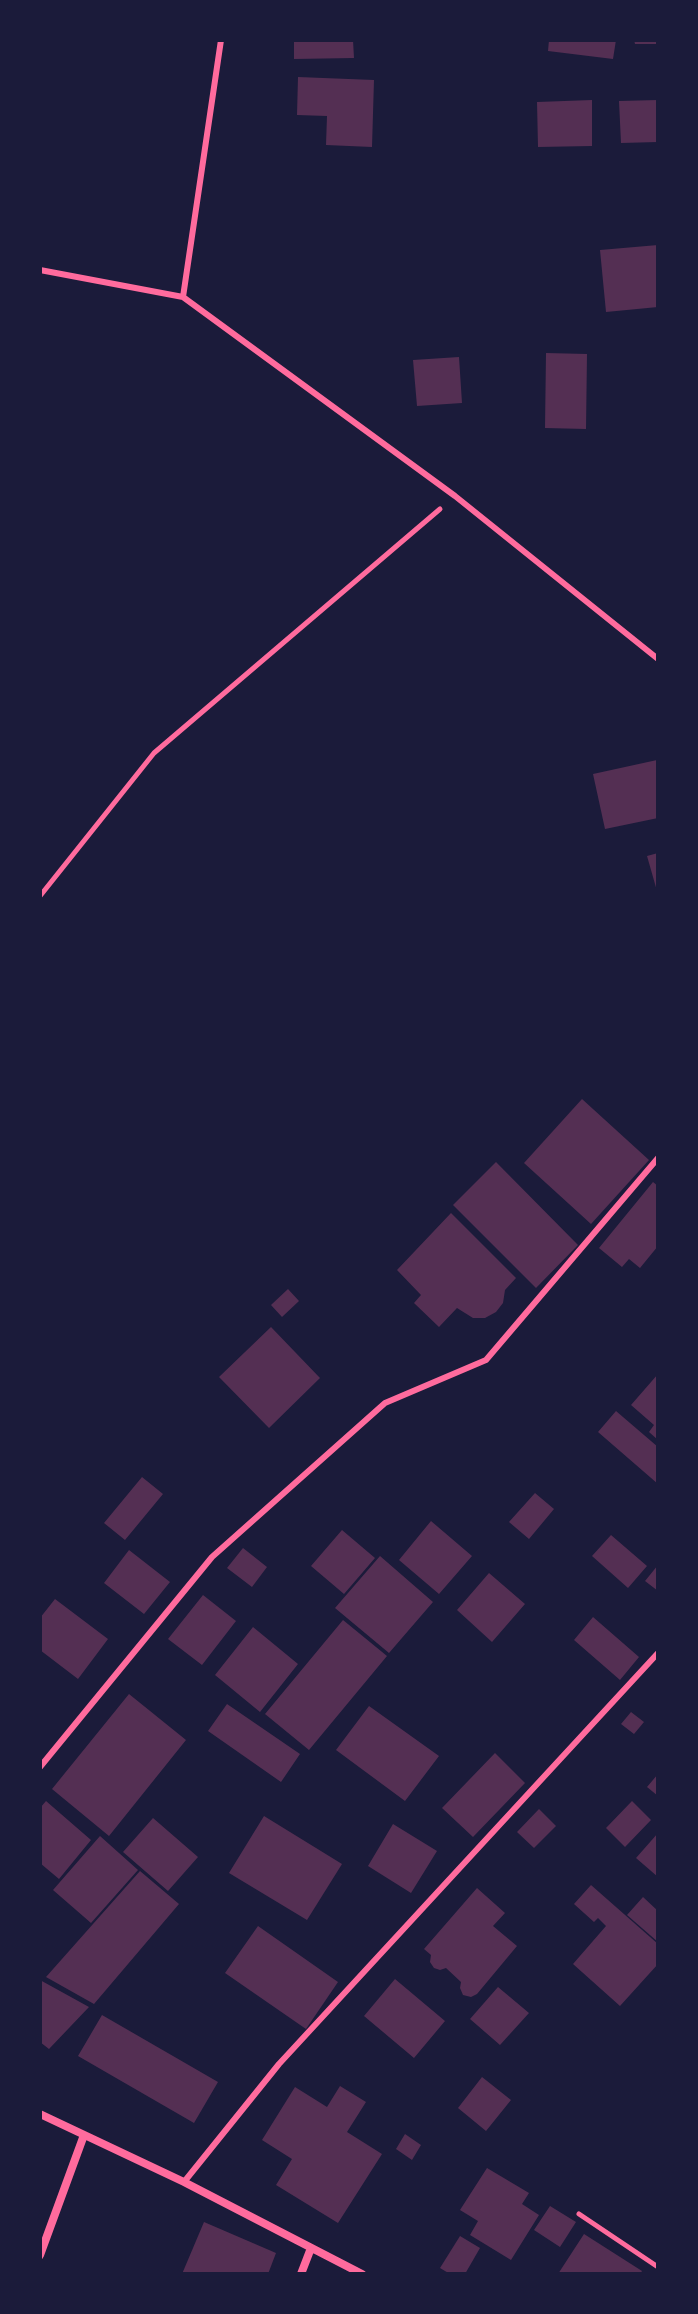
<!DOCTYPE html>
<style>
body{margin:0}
#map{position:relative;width:698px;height:2314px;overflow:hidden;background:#1b1b3a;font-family:"IBM Plex Serif",serif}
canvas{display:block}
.frame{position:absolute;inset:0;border:42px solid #1b1b3a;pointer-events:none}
</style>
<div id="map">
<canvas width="698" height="2314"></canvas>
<div class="frame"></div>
</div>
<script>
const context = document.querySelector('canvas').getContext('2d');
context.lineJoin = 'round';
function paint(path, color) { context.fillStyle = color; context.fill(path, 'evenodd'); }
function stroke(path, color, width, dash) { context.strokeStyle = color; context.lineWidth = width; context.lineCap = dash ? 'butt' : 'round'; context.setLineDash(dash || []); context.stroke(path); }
paint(new Path2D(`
 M294,40H353L354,58L294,59Z
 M549,40H616L613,59L548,51Z
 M634,40H658V44H635Z
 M298,77L374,80L372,147L326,145L327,116L297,115Z
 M592,100V146L538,147L537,102Z
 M658,100V142L621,143L619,101Z
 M658,245V307L606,312L600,250Z
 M546,353L587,354L586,429L545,428Z
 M459,357L462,403L417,406L413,360Z
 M657,760L658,818L605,829L593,774Z
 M658,853V891H657L647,856Z
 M582,1099L649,1160L591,1224L524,1163Z
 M496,1162L578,1245L536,1288L453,1205Z
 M653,1182L658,1186V1246L640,1268L629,1259L622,1267L599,1248Z
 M451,1213L516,1278L505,1290L503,1303L496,1312L485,1318H473L457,1308L439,1327L414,1303L421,1295L397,1270Z
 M288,1289L299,1301L282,1317L271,1305Z
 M271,1327L320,1378L269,1428L219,1377Z
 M658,1374V1440L649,1432L654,1425L631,1405Z
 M616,1411L658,1447V1484L598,1432Z
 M142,1477L163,1494L125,1540L104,1523Z
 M535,1493L554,1509L529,1539L509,1522Z
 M431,1521L472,1556L439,1594L399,1560Z
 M342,1530L375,1558L344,1594L311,1566Z
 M611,1535L647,1566L628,1588L592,1556Z
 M243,1548L267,1567L252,1587L227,1568Z
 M129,1550L170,1582L144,1614L104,1583Z
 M380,1556L433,1602L389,1653L335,1608Z
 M658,1565V1591L645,1581Z
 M489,1573L525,1604L492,1642L457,1610Z
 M203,1595L236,1621L202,1665L168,1639Z
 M55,1599L108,1639L78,1679L40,1650V1618Z
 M593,1617L639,1657L620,1680L574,1640Z
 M343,1620L387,1656L309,1750L265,1714Z
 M253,1627L298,1664L260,1712L215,1675Z
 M129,1694L186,1740L109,1836L52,1789Z
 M227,1704L300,1754L281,1782L208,1731Z
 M369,1706L439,1756L405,1801L336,1750Z
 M631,1712L644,1722L634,1734L621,1724Z
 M495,1753L525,1783L473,1837L442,1808Z
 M658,1774V1796L647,1787Z
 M46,1801L91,1840L59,1879L40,1863V1808Z
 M632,1801L651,1820L625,1847L606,1828Z
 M539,1809L556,1826L534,1848L517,1832Z
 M264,1816L342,1864L307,1920L229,1873Z
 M153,1818L198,1857L168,1891L123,1852Z
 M393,1824L437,1851L411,1893L368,1866Z
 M658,1833V1877L636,1858Z
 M100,1836L138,1870L91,1923L53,1890Z
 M140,1871L179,1904L94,2004L46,1977Z
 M591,1885L658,1944V1964L620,2006L573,1964L606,1926L598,1918L594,1922L574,1904Z
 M477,1888L505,1913L493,1926L517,1946L477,1994L471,1997L463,1995L460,1988L461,1982L446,1968L440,1970L434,1968L430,1962L431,1955L424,1949Z
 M643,1897L658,1911V1942L627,1915Z
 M258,1926L338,1982L306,2029L225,1973Z
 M395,1979L445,2021L414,2058L364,2016Z
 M40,1980L89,2007L49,2049L40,2042Z
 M498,1987L529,2013L500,2045L470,2019Z
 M102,2015L218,2082L194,2123L78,2056Z
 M482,2077L511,2100L486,2131L458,2108Z
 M340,2086L366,2102L347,2132L382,2154L338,2223L276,2185L292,2159L262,2140L295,2087L327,2107Z
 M405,2134L421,2145L412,2160L396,2149Z
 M487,2168L529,2193L522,2204L539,2215L511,2260L470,2235L478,2221L460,2210Z
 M550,2206L576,2222L560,2247L534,2230Z
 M204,2222L276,2253L268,2274H182Z
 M584,2234L642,2271L640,2274H558Z
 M460,2236L480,2248L465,2274H450L440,2268Z`), '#542f53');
stroke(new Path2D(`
 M40,896L154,753L440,509
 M579,2214L658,2267`), '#ff6b9d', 5);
stroke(new Path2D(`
 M221,40L183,297L455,496L658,659
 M40,270L183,297
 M40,1767L212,1557L385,1403L486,1360L658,1158
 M184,2182L279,2064L658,1653`), '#ff6b9d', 6);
stroke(new Path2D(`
 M40,2114L184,2182L362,2274
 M40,2255L84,2135
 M301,2274L311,2248`), '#ff6b9d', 8);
</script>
